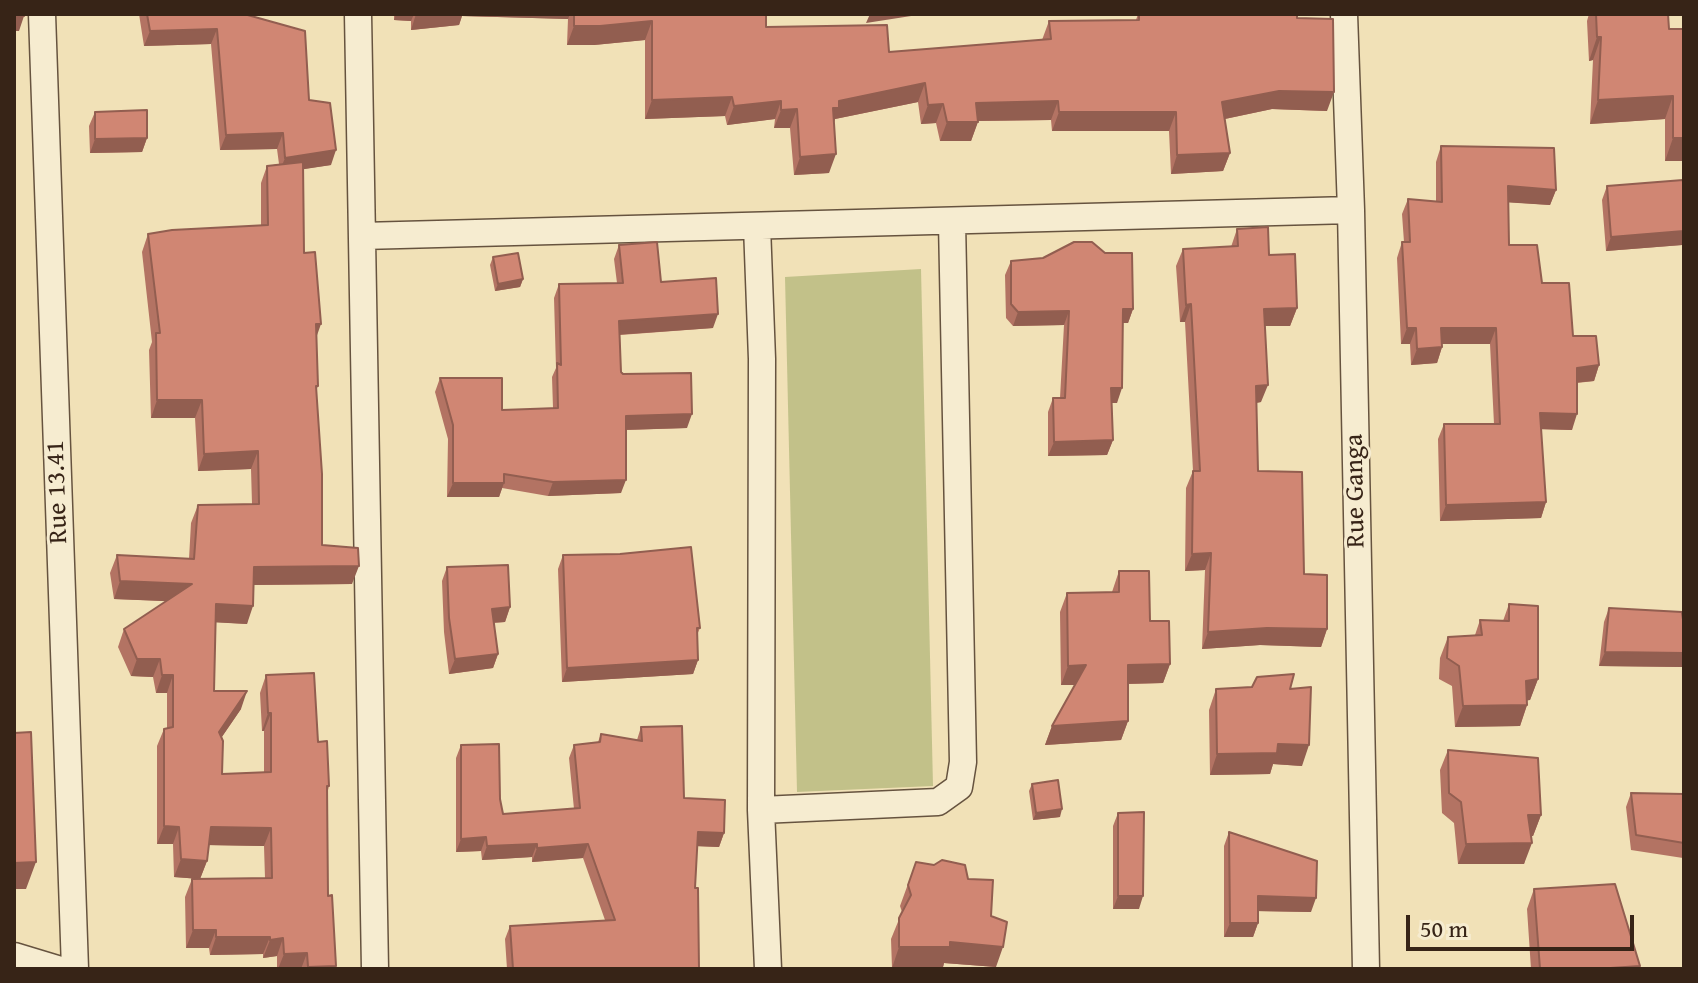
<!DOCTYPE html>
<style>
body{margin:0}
#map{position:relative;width:1698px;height:983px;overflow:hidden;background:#f1e1b7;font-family:"Gentium Book Plus",serif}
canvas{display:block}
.frame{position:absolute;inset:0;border:16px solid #372417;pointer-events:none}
.scale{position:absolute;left:1406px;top:915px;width:228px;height:36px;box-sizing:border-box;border:4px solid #372417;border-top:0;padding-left:10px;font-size:24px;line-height:28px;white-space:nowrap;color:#372417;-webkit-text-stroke:6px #f6ecd0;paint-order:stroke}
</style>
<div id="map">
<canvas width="1698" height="983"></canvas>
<div class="frame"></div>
<div class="scale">50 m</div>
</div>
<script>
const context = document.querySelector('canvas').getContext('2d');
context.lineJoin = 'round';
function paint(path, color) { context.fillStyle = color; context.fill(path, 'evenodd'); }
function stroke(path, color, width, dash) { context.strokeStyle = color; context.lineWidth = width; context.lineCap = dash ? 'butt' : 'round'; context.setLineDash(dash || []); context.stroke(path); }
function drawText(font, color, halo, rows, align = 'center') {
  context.font = font + ' "Gentium Book Plus",serif'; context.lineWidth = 6; context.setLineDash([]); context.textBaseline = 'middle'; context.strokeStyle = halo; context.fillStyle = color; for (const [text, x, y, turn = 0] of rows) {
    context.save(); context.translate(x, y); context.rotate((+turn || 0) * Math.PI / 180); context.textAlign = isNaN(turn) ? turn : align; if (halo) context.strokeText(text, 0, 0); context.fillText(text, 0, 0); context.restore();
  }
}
paint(new Path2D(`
 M921,269L933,786L797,792L785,277Z`), '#c2c189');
const minor = new Path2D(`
 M42,14L75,969
 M358,14L375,969
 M1344,14L1351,210L1366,969
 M757,226L762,359L761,810L768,969
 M362,236L1351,210
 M761,810L938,802L959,787L963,762L952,222
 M14,956L57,969`);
stroke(minor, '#66533f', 29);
stroke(minor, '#f6ecd0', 26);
paint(new Path2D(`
 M139,14H244L309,100L331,165L303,169L304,253L316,338L318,386L316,391L322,545L352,584L254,585L247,624L215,622L214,691L241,709L221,738L222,774L264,772V731H262L260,693L266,675L318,742L329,786L327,794L328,896L336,966L335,969H277V956L263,958V954L210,955L209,948H186L185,897L192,879L265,878L264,846L209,845L207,861L200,879L174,877L173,844H157V746L164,729L167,728V693H156L153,677L131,676L118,647L124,629L167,601L114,599L110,573L117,555L189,559L191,523L198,505L252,504L251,469L198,471L195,418H151L149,350L152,342L142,252L148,234L261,225V183L267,166L279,164L277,149L220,150L211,44L144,46Z
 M394,14H766V27L889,52L1042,40L1049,21L1136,20L1138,14H1297V18L1327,111L1272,109L1225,119L1230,153L1223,171L1171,174L1169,131H1052L1051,120L978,121L971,141H940L936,123L921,124L918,102L835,119L834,123L829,173L794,175L790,128H774L775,119L727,125L725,116L645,119V40L594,45H567L568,19L462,16L459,25L411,30V21L394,20Z
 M1589,14H1596L1669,29H1684V161H1665V119L1590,124L1593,60L1589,61L1587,21Z
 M95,112L147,138L142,152L90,153L89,126Z
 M1441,146L1556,190L1550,205L1508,202L1509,245L1542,283L1573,336L1599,365L1594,381L1577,383L1572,430L1541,429L1546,502L1541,518L1440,521L1438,439L1444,424H1494L1490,344H1442V347L1437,363L1411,365L1410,344H1401L1397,258L1402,242H1404L1402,214L1408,199L1436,202V162Z
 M1607,186L1682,245L1606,251L1602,200Z
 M1237,229L1269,255L1297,308L1290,326H1264L1261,402L1256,403L1258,471L1304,574L1327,629L1321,647L1260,645L1202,649L1205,570L1185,571L1186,488L1193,471L1185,322H1180L1176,266L1183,249L1231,247Z
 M619,245L713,328L620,335L621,372L687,428L626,430L621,493L548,496L502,488L499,497H447L448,439L435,392L440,378L502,410L553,408L552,377L556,368L554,298L559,284L617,283L614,259Z
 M493,257L523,279L520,287L495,291L490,265Z
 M1011,261L1133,309L1128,323H1123L1117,403H1112L1113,440L1107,455L1048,456V412L1053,398H1060L1064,325L1013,326L1006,318L1005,275Z
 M563,555L700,628L697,635L698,660L693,674L562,682L558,569Z
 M447,567L510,607L505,622L493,623L498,654L493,668L449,674L444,632L442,581Z
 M1119,571L1150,621L1170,664L1163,683L1128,684V721L1121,740L1045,745L1052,726L1075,685H1061L1060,612L1067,593L1112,592Z
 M1509,604L1538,679L1530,700H1527V705L1520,726L1455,727L1452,686L1439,679L1440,658L1448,637L1475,635L1480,620L1503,621Z
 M1609,608L1683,667L1599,666L1604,622Z
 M1216,689H1290L1302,766L1273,764L1270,774L1210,775L1209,710Z
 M641,727L684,798L724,833L719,847L697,846L695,888L699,969H507L505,939L510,926L605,920L583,858L532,862V857L482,860L481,851L456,852V758L461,745L500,799L503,814L574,809L569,758L574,745L598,742L601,734L637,740Z
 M1448,750L1541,815L1533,836H1531L1524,864H1458L1454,823L1442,813L1440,770Z
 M1032,784L1060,817L1033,820L1029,791Z
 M1631,793L1684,794V854L1683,858L1631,850L1626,807Z
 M1118,813L1139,909H1113V826Z
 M1229,832L1311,912L1258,911V923L1253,937H1224V846Z
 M916,862L968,879L991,916L996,967L944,963L943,967L892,968L891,939L902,912L900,906Z
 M1534,889L1640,966L1639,969H1531L1527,909Z`), '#b37363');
paint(new Path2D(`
 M396,14H414L411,21L394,20Z
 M416,14H570L568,19L462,16L459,25L411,30Z
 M870,14H924L866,23Z
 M24,16L19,31H14V17Z
 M652,21L645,40L594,45H567L574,26Z
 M217,29L211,44L144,46L150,31Z
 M1597,37H1601L1593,60L1589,61Z
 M925,83L918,102L835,119L832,127L833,108L839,101Z
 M1279,91L1334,92L1327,111L1272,109L1215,121L1222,102Z
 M1673,96L1665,119L1590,124L1598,100Z
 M732,97L725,116L645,119L652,100Z
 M781,101L775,119L727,125L734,106Z
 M1058,101L1051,120L969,121L976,103Z
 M943,104L936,123L921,124L928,105Z
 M797,109L790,128H774L781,110Z
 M1059,112H1176L1169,131H1052Z
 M947,122H978L971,141H940Z
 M283,133L277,149L220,150L226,135Z
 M147,138L142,152L90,153L95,139Z
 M1673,138H1684V161H1665Z
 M336,150L331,165L279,173L285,158Z
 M1230,153L1223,171L1171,174L1177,155Z
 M836,154L829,173L794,175L800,157Z
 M1508,186L1556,190L1550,205L1502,202Z
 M1684,231V240L1682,245L1606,251L1611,237Z
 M523,279L520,287L495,291L498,284Z
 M1191,304L1185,322H1180L1186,305Z
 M1297,308L1290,326H1257L1264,309Z
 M1123,309H1133L1128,323H1118Z
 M1069,311L1064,325L1013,326L1018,312Z
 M718,314L713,328L614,335L619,321Z
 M316,324H321L315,341Z
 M1407,328H1416L1410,344H1401Z
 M1441,328H1496L1490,344H1435Z
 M1442,347L1437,363L1411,365L1417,349Z
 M1599,365L1594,381L1571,383L1577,368Z
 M1268,385L1261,402L1249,404L1256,386Z
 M1111,388H1122L1117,403H1106Z
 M157,400H202L195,418H151Z
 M1540,413L1577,414L1572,430L1535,429Z
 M692,414L687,428L621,430L626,416Z
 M1113,440L1107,455L1048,456L1054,442Z
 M258,451L251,469L198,471L204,454Z
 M626,480L621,493L548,496L553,482Z
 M453,483H504L499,497H447Z
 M1546,502L1541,518L1440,521L1446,505Z
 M1211,553L1205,570L1185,571L1192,554Z
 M359,566L352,584L247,585L254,567Z
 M120,581L192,584L186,602L114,599Z
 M216,604L253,606L247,624L209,622Z
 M510,607L505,622L486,623L492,609Z
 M1267,628L1327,629L1321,647L1260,645L1202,649L1208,632Z
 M1605,652L1684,653V663L1683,667L1599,666Z
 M498,654L493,668L449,674L455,659Z
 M137,659H160L153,677L131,676Z
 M698,660L693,674L562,682L567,668Z
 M1170,664L1163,683L1121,684L1128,665Z
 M1086,665L1079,685H1061L1068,666Z
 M162,675H173L167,693H156Z
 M1538,679L1530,700L1519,702L1526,681Z
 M247,691L241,709L213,750L219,732Z
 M1527,705L1520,726L1455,727L1463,706Z
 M268,713H271L264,731H262Z
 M1128,721L1121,740L1045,745L1052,726Z
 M1278,744L1309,745L1302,766L1273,764L1270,774L1210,775L1217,754Z
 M1062,809L1060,817L1033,820L1036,813Z
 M1528,815H1541L1533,836L1521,835Z
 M164,826L179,827L173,844H157Z
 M211,827L271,828L264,846L204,845Z
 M698,832L724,833L719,847L693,846Z
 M486,837L481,851L456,852L461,839Z
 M1532,843L1524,864H1458L1466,844Z
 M537,844L532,857L482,860L487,846Z
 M588,844L583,858L532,862L537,848Z
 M181,859L207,861L200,879L174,877Z
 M36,862L26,889H14V863Z
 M1118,896H1143L1139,909H1113Z
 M1258,896L1316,898L1311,912L1253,911Z
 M1230,923H1258L1253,937H1224Z
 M193,930H216L209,948H186Z
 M216,937H270L263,954L210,955Z
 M283,938L277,956L263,958L270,940Z
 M950,942L1003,947L996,967L944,963L943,967L892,968L899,947Z
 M307,953L301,969H278L284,954Z
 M336,966L335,969H307L308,967Z
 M1640,966L1639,969H1596Z`), '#925e50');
const building = new Path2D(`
 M14,14H24V16L14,17Z
 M147,14H244L305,31L309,100L330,103L336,150L285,158L283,133L226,135L217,29L150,31Z
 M574,14H766V27L887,25L889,52L1051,39L1049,21L1139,20V14H1297V18L1333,19L1334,92L1279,91L1222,102L1230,153L1177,155L1176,112H1059L1058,101L976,103L978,122H947L943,104L928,105L925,83L839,101V108H833L836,154L800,157L797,109L781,110V101L734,106L732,97L652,100V21L600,26H574Z
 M1596,14H1668L1669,29H1684V138H1673V96L1598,100L1601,37H1597Z
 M147,110V138L95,139V112Z
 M1441,146L1554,148L1556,190L1508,186L1509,245H1537L1542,283H1569L1573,336H1596L1599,365L1577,368V414L1540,413L1546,502L1446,505L1444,424H1500L1496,328H1441L1442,347L1417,349L1416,328H1407L1402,242H1410L1408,199L1442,202Z
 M303,162L304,253L315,252L321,324H316L318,386H316L322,474V545L358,548L359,566L254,567L253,606L216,604L214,691H247L219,732L223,741L222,774L271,772V713H268L266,675L314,673L318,742L327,741L329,786H327L328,896L332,895L336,966L308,967L307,953L284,954L283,938L270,940V937H216V930H193L192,879L272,878L271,828L211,827L207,861L181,859L179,827L164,826V729L173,727V675H162L160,659H137L124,629L192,584L120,581L117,555L194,559L198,505L259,504L258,451L204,454L202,400H157L156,333H160L148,234L172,230L268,225L267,166Z
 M1683,180L1684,231L1611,237L1607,186Z
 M1268,227L1269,255L1295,254L1297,308L1264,309L1268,385L1256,386L1258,471L1302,472L1304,574L1327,575V629L1267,628L1208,632L1211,553L1192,554L1193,471H1200L1191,304L1186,305L1183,249L1238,246L1237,229Z
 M657,242L661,282L716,278L718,314L619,321L621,372L623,374L691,373L692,414L626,416V480L553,482L504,474V483H453V425L440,378H502V410L558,408L557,363L561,365L559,284L623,283L619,245Z
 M1074,242H1092L1105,253H1132L1133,309H1123L1122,388H1111L1113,440L1054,442L1053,398H1065L1069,311L1018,312L1011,304V261L1043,258Z
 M518,253L523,279L498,284L493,257Z
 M691,547L700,628H697L698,660L567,668L563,555L620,554Z
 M508,565L510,607L492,609L498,654L455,659L449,618L447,567Z
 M1119,571H1149L1150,621H1169L1170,664L1128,665V721L1052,726L1086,665L1068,666L1067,593L1119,592Z
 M1509,604L1538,606V679L1526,681L1527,705L1463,706L1459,666L1447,658L1448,637L1482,635L1480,620L1509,621Z
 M1609,608L1682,612L1684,627V653L1605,652Z
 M1294,674L1290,689L1311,687L1309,745L1278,744L1277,753L1217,754L1216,689L1252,687L1257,677Z
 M682,726L684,798L725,800L724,833L698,832L695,888H698L699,969H513L510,926L615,920L588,844L537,848V844L487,846L486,837L461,839V745L499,744L500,799L503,814L580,808L574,745L600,742L601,734L642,741L641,727Z
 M31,732L36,862L14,863V733Z
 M1448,750L1538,758L1541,815H1528L1532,843L1466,844L1461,802L1449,793Z
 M1058,780L1062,809L1036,813L1032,784Z
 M1631,793L1684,794V843L1636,835Z
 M1144,812L1143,896H1118V813Z
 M1229,832L1317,861L1316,898L1258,896V923H1230Z
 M942,860L965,865L968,879L993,880L991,916L1007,922L1003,947L950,942V947H899V918L911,895L908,885L916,862L934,865Z
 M1615,884L1640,966L1596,969H1540L1534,889Z`);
paint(building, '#d08673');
stroke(building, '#925e50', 2);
drawText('26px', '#372417', '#f6ecd0', [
 ["Rue Ganga",1356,491,-91],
 ["Rue 13.41",58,492,-92]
]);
</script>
